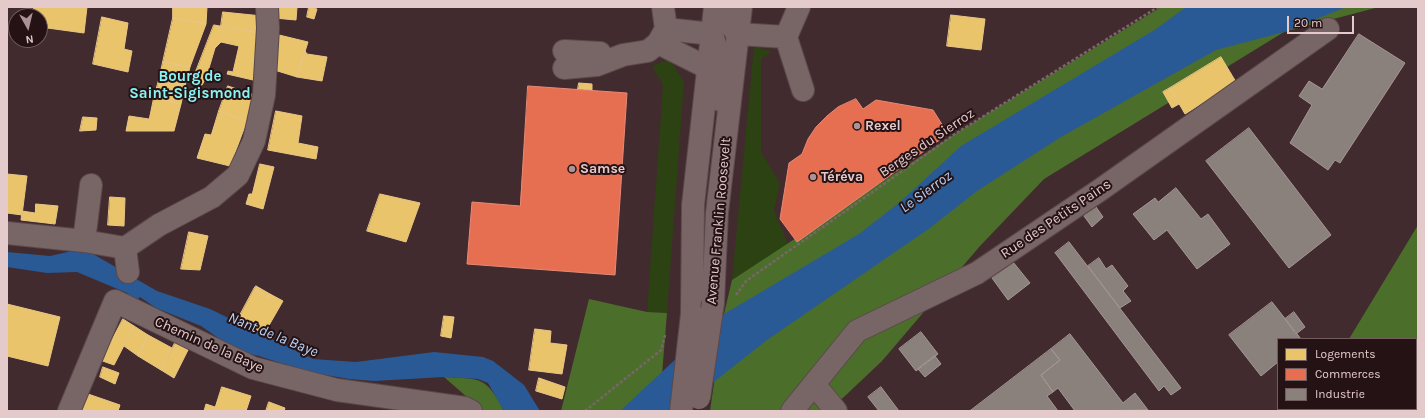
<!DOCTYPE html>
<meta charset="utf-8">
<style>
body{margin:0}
#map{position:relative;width:1425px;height:418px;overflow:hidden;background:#422b2e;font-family:Karla,sans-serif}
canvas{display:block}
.frame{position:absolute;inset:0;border:8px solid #e5cacb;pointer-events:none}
.legend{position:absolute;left:1277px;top:338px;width:140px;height:72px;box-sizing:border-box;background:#251214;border:1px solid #725c5d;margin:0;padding:5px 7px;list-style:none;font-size:12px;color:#e5cacb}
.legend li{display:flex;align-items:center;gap:8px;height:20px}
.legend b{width:20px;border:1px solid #725c5d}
.north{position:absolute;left:8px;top:8px;width:40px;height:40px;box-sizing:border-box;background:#251214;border:1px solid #725c5d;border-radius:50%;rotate:172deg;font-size:11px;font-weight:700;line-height:16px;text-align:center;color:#e5cacb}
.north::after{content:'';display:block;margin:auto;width:14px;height:18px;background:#ac9294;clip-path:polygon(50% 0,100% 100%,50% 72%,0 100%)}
.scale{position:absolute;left:1287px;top:16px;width:67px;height:18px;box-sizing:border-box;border:2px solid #e5cacb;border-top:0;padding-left:5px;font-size:12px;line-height:14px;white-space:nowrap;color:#e5cacb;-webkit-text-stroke:3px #251214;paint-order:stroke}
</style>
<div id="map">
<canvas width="1425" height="418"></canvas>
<div class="frame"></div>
<ul class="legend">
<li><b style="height:11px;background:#e9c46a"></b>Logements</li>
<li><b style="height:11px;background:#e76f51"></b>Commerces</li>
<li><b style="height:11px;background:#8a817c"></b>Industrie</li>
</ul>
<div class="north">N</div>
<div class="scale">20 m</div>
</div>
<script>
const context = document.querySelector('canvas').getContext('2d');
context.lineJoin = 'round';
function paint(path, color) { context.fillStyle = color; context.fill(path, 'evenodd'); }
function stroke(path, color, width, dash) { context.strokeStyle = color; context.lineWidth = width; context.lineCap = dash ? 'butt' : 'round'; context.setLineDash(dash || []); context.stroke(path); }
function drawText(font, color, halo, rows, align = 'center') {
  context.font = font + ' Karla,sans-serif'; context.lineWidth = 4; context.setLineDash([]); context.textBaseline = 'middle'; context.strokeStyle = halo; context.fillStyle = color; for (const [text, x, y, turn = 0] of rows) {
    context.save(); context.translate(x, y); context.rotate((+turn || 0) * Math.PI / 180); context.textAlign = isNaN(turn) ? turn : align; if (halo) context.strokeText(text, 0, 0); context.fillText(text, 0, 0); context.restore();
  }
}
paint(new Path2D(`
 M754,46L772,52L761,59V152L780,183L774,211L788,244L732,280Z
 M669,59L684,81L667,313L647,312L663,85L652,66Z`), '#2c4213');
paint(new Path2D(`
 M1161,7H1379L1284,32L1044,179L980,246L882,361L829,411H710L724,314L732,280L955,134Z
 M1418,220V411H1305L1306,409H1416V339H1349L1418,225Z
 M589,299L647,312L667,313L659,411H561Z
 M444,377C481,379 486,376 504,411H483Z`), '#4c6e2b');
paint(new Path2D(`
 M1186,7H1346L1284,32L1216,50L1061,137L977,191L930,228L767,340L677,411H620L724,314L859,234L900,202L961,146L1156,29Z
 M72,251H83L93,254L157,291L210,309L313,359L356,362L434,352L483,357L493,361L524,385L540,411H504L488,383L478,379L444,377L374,381L349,379L308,372L259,356L237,351L201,326L156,308L140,297L135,302L127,293L77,272L47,273L7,267V252L50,256Z`), '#295a95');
const homes = new Path2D(`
 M34,7H87L84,33L40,27V16H33Z
 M173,7H207L206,24L173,18Z
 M274,7H297L296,20L274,18Z
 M309,7L317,9L314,19L307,17Z
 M223,12L262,16L260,33L221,26Z
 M951,15L985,19L981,50L947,46Z
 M102,17L128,23L124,49L132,51L128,72L93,64Z
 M173,18L206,24L190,67L163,62Z
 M214,25L260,33L253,80L227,74L228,71L233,72L239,46L221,42L215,48L206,78L195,74Z
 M275,34L308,42L297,77L271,69Z
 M305,51L307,54L327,57L322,81L297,77Z
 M1221,57L1236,82L1185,114L1170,88Z
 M163,62L190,67L185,86L159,80Z
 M193,74L206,78L202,85L191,82Z
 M159,80L185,86L181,104L154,98Z
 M579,83L592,84V90L578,89Z
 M228,86L254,95L253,105L247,121L219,111Z
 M1170,88L1179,104L1172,108L1163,92Z
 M154,98L181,104L174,131H126L129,116L149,119Z
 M219,111L247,121L230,166L197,158L205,134L211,135Z
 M276,111L302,116L298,143L318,147L316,159L268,150Z
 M83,117L97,118L96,130L80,131Z
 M260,164L274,167L263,209L246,204L249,194H252Z
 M7,174L27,176L22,215L7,213Z
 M380,194L420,203L406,242L367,231Z
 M110,197L125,198L124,226L108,225Z
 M36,204L58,206L55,224L21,220L22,211L35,213Z
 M189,232L208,236L200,270L181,269Z
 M256,286L270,294L268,298L254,289Z
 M254,289L268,298L270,294L283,301L264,334L238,319Z
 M7,304L60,317L48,366L7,356Z
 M444,316L454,317L451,338L441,336Z
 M123,319L134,326L114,365L97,359L106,336L112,339Z
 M134,326L148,335L138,356L124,346Z
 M535,329L551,331L550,343L567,345L562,374L529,370Z
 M148,335L172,348L161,370L138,356Z
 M175,343L188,350L174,378L161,370Z
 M103,367L119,373L115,384L100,377Z
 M539,378L565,387L562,399L536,391Z
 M222,387L251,396L246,411H204L206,404L215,407Z
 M88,394L120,405L118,411H82Z
 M269,402L285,408L284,411H266Z`);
paint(homes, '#e9c46a');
stroke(homes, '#e8c687', 1);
const shops = new Path2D(`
 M528,86L627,93L615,275L467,264L472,202L520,206Z
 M856,99L863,109L876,100L933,110L948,134L797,242L780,219L789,163L802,154L808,139L816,127L827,116L838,107Z`);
paint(shops, '#e76f51');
stroke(shops, '#e68a76', 1);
const industry = new Path2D(`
 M1359,34L1405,63L1340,163L1335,160L1328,170L1290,143L1312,105L1299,96L1309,81L1322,89Z
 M1249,128L1331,235L1289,268L1206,161Z
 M1176,188L1201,219L1208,214L1230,244L1197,269L1167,230L1154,240L1133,214L1155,198L1158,202Z
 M1096,207L1103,217L1092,227L1084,216Z
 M1069,242L1181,388L1171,395L1164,386L1159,391L1056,254L1055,253Z
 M1099,258L1106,269L1112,265L1128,286L1123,291L1131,301L1120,308L1088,266Z
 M1013,262L1030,283L1008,300L992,278Z
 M1272,302L1301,339H1278V362L1261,376L1229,335Z
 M1294,312L1305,327L1296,334L1285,319Z
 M921,332L938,354L916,371L899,349Z
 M1070,334L1123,403L1135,393L1148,410L1075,411L1058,388L1053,392L1041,375L1060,360L1051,349Z
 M1051,349L1060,360L1041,375L1053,392L1047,396L1058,411H970Z
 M935,356L941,364L925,377L918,369Z
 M881,387L899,411H879L868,397Z`);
paint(industry, '#8a817c');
stroke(industry, '#a59794', 1);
const minor = new Path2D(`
 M725,7L724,17L738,34L786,37
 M799,7L786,37L803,90
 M666,29L712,34L723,72L720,100
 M658,43L708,68
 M564,51L600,53
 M564,68L597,65L623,55L648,51L658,43L666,29L663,7
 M7,233L84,241L125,248L159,225L212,197L238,175L254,141L264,95L268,28L267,7
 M84,241L91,185
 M125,248L128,272
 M814,384L836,411
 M69,411L115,301L253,368L337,390L465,408L471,411
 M792,411L857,331L977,273L1100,190L1328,29`);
const major = new Path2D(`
 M713,303L717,213L741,7
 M692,314L693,205L715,7`);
stroke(minor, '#5b484a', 24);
stroke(major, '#5b484a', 24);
stroke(new Path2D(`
 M736,295L746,281L955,134L1158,7
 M585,411L661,350L665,335`), '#786669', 2.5, [3, 2]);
stroke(minor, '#786667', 22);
stroke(major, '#796466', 22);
const majorBridge = new Path2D(`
 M699,398L713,303
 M681,411L692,314`);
stroke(majorBridge, '#5b484a', 24, []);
stroke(majorBridge, '#796466', 22);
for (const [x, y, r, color] of [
 [857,126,4,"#ac9294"],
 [572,169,4,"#ac9294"],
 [813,177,4,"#ac9294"]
]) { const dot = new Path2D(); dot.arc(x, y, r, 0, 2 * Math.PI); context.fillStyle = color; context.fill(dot); stroke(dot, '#251214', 1.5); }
drawText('bold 14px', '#e5cacb', '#251214', [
 ["Rexel",865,126],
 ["Samse",580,169],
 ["Téréva",821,177]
], 'left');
drawText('14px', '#e5cacb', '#251214', [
 ["Berges du Sierroz",927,143,-34],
 ["Rue des Petits Pains",1056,219,-34],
 ["Avenue Franklin Roosevelt",719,221,-85],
 ["Chemin de la Baye",209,345,24]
]);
drawText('bold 15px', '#88f4f2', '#251214', [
 ["Bourg de",190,77],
 ["Saint-Sigismond",190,94]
]);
drawText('italic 15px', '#b5d2f6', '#251214', [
 ["Le Sierroz",926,192,-36],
 ["Nant de la Baye",273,335,22]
]);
</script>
